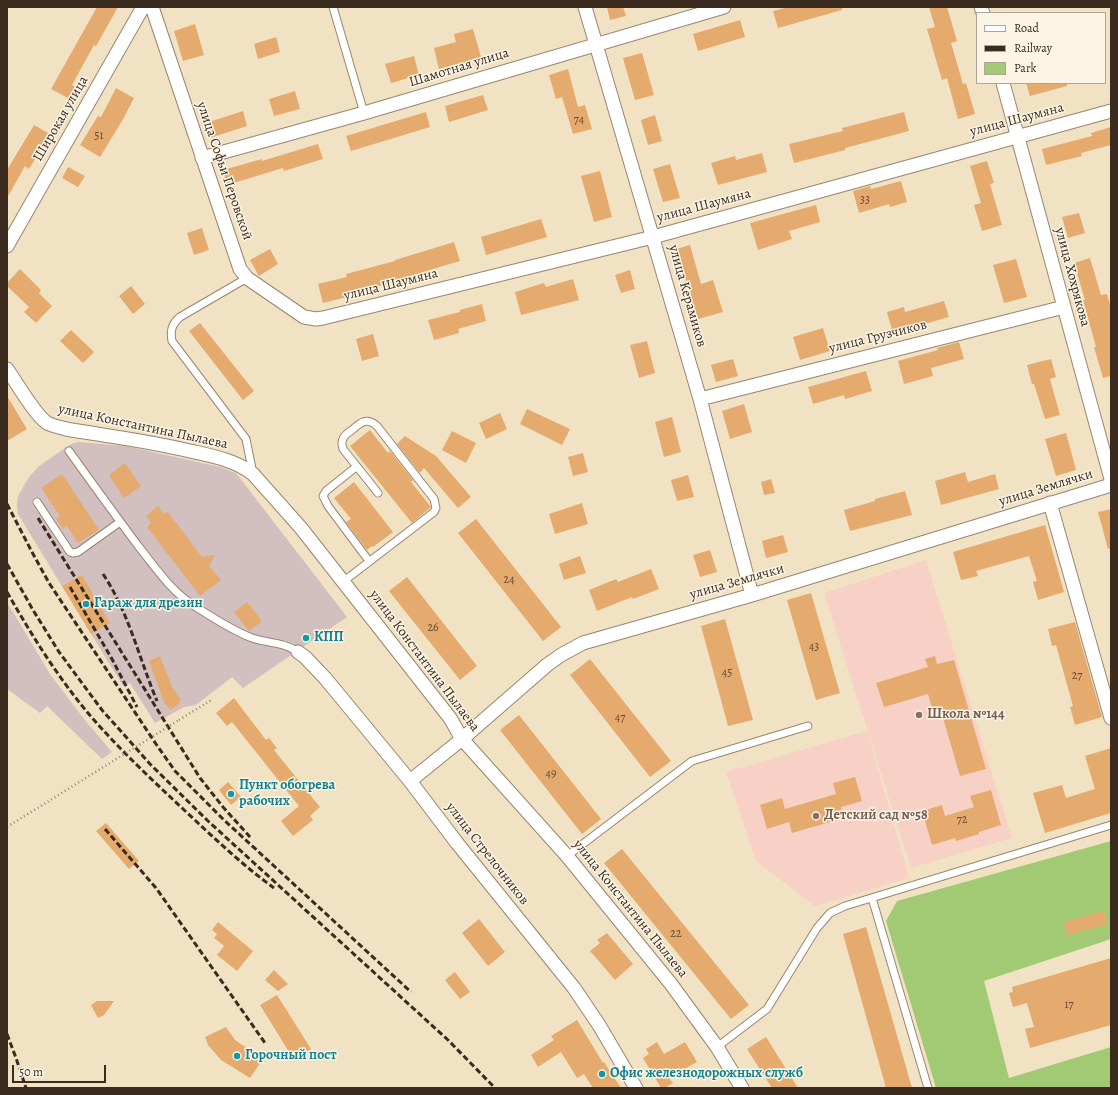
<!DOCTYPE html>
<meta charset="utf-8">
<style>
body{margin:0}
#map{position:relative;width:1118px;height:1095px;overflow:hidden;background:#f2e2c4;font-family:Alegreya,serif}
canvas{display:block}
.frame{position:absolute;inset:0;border:8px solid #3b2a1e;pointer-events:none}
.legend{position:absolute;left:976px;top:12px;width:130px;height:72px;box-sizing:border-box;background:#fcf5e5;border:1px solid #afa495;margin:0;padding:5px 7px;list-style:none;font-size:12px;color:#3b2a1e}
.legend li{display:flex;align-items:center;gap:8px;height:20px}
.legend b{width:20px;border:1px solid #afa495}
.scale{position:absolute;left:12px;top:1065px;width:94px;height:18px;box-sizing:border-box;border:2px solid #3b2a1e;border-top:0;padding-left:5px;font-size:12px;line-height:14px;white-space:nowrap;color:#3b2a1e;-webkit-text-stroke:3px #fcf5e5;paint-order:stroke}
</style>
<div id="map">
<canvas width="1118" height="1095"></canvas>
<div class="frame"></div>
<ul class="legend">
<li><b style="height:5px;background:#fff"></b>Road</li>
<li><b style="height:5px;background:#3b2a1e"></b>Railway</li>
<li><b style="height:11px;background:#a2ca75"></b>Park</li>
</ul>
<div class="scale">50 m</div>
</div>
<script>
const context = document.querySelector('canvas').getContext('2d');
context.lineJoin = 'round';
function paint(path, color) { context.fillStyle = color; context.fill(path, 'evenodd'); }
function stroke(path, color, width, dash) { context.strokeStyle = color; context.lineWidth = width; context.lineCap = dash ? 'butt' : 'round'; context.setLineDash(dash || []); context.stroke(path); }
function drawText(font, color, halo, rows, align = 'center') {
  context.font = font + ' Alegreya,serif'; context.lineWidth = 3; context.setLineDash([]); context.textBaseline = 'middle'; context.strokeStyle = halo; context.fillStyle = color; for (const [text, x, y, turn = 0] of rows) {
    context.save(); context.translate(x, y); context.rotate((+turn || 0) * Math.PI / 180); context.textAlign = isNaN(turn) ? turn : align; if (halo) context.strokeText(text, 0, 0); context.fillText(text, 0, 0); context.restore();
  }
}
paint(new Path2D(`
 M926,560L1012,838L911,868L824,593Z
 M867,731L909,878L815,906L756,861L726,772Z`), '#f7d1c6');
paint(new Path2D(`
 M78,442L126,446L220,467L236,473L347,617L243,688L232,677L196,705L184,707L155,723L130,683L123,686L18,514L17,505L18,496L29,477L39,466L71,444Z
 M7,602L50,674L84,719L112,752L102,759L47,706L40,713L7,689Z`), '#d2bfbf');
paint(new Path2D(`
 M1111,841V939L984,981L1009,1078L1111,1047V1088H936L886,921L897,901Z`), '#a2ca75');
paint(new Path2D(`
 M97,7H118L96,46L94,45L72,85L75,87L68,98L51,89Z
 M607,7H623L626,16L610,20Z
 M789,7H842V10L778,28L773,11Z
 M929,7H947L957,41L951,43L963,84L966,83L975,114L958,119L947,78L942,80L927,29L935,27Z
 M740,20L745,37L698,51L693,34Z
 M195,24L204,55L183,61L174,31Z
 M473,29L481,57L439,69L434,48L456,42L454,34Z
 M276,37L280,52L258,59L254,44Z
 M642,53L654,95L635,100L623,58Z
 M414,56L419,75L391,83L385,64Z
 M568,69L578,107L585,105L592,129L573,134L562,97L556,99L549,75Z
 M1026,83H1067V86L1030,96Z
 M116,88L134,98L122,121L100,157L80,145L98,116L101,117Z
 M295,91L300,109L274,116L269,99Z
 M483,95L488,110L449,122L445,106Z
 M243,111L247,126L210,138L206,123Z
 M426,112L430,127L351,151L346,136Z
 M904,112L909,131L845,148V150L794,163L789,144L843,131L842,128Z
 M655,115L662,141L648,145L641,120Z
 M34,125L50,134L29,169L25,166L7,198V170Z
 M1111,127V145L1081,153L1082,156L1046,165L1042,149L1092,136L1091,133Z
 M318,144L323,159L284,171L283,168L227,185L223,170L262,159V161Z
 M762,153L767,172L718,185L711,163L735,156L736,160Z
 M987,161L994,183L990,184L1002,225L982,231L974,205L981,203L970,166Z
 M670,164L680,198L663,202L653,169Z
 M68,167L85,176L78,187L62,178Z
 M600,171L612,217L594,222L581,176Z
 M901,181L907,202L890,207L889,204L859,213L853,191L870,186L871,189Z
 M816,205L820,222L789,231L792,239L758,250L750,223Z
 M1079,213L1085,233L1068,238L1062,217Z
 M541,219L547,237L486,255L481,237Z
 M202,228L209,250L194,255L187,233Z
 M454,242L460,261L393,281V282L346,295L347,297L323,303L318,284L347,277L346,274L395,261V260Z
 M690,245L701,284L713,280L723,312L698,319L683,270L679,271L673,250Z
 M270,249L278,264L259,276L250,260Z
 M1090,258L1101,295L1107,294L1111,308V376L1103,378L1094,347H1096L1083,300H1085L1074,263Z
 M1016,259L1027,297L1004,303L993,265Z
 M20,269L41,290L39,293L52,306L36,323L24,312L29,307L7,286V283Z
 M630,270L635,289L621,293L615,275Z
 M573,279L579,300L521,315L515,292L544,283L546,287Z
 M131,286L145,304L133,314L119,296Z
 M944,301L949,317L893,333L887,312L904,307L905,312Z
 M482,304L486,321L458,329L459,333L434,340L428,320L460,312V310Z
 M200,323L254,391L243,400L189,331Z
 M823,328L830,351L800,360L793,337Z
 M71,330L94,352L83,363L60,341Z
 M373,334L379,356L362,361L356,339Z
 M647,341L655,373L639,378L630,345Z
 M959,342L964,359L931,368L933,376L904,384L898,361L938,350L937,348Z
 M733,359L738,376L716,382L711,365Z
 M1051,359L1056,377L1050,379L1060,415L1045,419L1034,384H1032L1027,365Z
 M866,371L872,391L845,399L844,395L813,404L808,387Z
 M7,396L27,429L7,441Z
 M744,404L752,432L730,439L722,411Z
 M527,409L570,429L562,445L520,424Z
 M500,413L507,429L486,439L479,423Z
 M672,417L681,452L664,457L655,422Z
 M370,430L388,453L390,451L413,480L411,482L431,507L412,523L350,446Z
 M452,431L476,443L466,463L442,450Z
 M1066,433L1076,470L1056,476L1045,439Z
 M405,436L436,456L471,497L458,508L424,468L420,473L397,444Z
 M583,453L588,472L573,476L568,457Z
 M125,463L141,486L124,498L109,475Z
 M965,472L968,482L995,474L999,489L941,505L935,481Z
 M62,474L99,530L78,543L67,526L63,529L56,519L60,516L41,488Z
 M688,475L694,497L677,501L671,480Z
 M771,479L775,493L764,495L761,482Z
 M354,482L393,532L373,547L372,546L367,550L346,522L351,519L334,498Z
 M905,491L912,515L850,531L844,510L875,501V499Z
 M582,503L588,524L555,534L549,514Z
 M158,506L164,514L168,512L202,557L215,555L209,566L221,580L200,596L147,527L151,523L146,516Z
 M1111,509V548L1108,549L1098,512Z
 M476,519L561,627L543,641L458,533Z
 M1045,525L1064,592L1038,600L1033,582L1037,581L1029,556L976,571L978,576L961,580L953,552Z
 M783,535L788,552L766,558L762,541Z
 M710,550L717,572L700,577L693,555Z
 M580,556L586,573L564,580L559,564Z
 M651,569L659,589L633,599L632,597L597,611L589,590L616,579L618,582Z
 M82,575L110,623L91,634L62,586Z
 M407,577L477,666L460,680L389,591Z
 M811,593L840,693L816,700L787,600Z
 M247,602L262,621L249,631L234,612Z
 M725,619L753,720L728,726L701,626Z
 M1075,622L1102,717L1075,725L1070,707L1073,706L1056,645L1052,646L1048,629Z
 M160,656L172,687L181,700L179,701L180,703L170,710L164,702L149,661Z
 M935,656L937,664L954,660L986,769L960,776L943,718L935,720L928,694L884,707L876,683L928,667L925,659Z
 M590,659L671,761L650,777L570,675Z
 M234,698L266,740L269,738L277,748L274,750L320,807L310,816L313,820L293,836L281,821L299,806L232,722L227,726L216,713Z
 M519,715L601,819L582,834L500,730Z
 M1111,748V813L1045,833L1033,793L1062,785L1066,798L1095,789L1085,756Z
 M855,777L862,801L841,807L844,818L792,833L789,822L767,829L760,805L782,798L785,809L836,794L833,783Z
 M228,782L241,797L231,805L219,790Z
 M991,790L1001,825L979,832V834L956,841L955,838L932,845L922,811L942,805L945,816L974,807L970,796Z
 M106,823L139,861L129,869L96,831Z
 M622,849L749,1005L731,1019L604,863Z
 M1104,911L1108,924L1067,935L1064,922Z
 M479,919L505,952L488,966L462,933Z
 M218,922L253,951L237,971L217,955L224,946L214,938L217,934L212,930Z
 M866,927L912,1088H886L843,934Z
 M607,933L633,964L615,980L590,951L600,943L597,940Z
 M1111,958V1025L1030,1048L1025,1029L1034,1027L1027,1003L1013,1007L1009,993L1013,992L1012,987Z
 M274,970L288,984L278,991L265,980Z
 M455,972L470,992L460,999L445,980Z
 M277,995L311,1049L294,1060L260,1005Z
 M97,1001H114L104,1015L98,1018L91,1005Z
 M577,1020L603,1063L604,1062L621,1088H593L584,1074L577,1078L561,1052L538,1067L531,1055L554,1040L551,1036Z
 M226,1027L235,1040L263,1059L250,1078L221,1060L208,1045L205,1037Z
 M766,1037L798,1088H772L747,1049Z
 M657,1042L664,1054L685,1042L697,1062L669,1078L673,1083L665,1088H661L643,1058L649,1054L646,1049Z`), '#e5aa6e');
const service = new Path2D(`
 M333,7L364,113
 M247,278L180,317C172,324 170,330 172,341L246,439L253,474
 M69,451C92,483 115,515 139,547C156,568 170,590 193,605C212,617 231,630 252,638C267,643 284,642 298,652
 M356,467L326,491L323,496L328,506L369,561
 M37,502L70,552L73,553L78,552L120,522
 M344,581L434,512L436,508L434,499L377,426C367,417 361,422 352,430C349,432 344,435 343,439C341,442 342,445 343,449L378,493
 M567,856L692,761L808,726
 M872,898L928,1088
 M717,1047L767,1009L817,928L830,913L845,906L1111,825`);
const minor = new Path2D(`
 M152,7L240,269L247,278L304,317L316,319L323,318L653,237L1111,111
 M585,7L700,399L752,595
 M981,7L983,13
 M1003,83L1111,479
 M202,158L364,113L724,7
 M7,246L143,7
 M7,369C16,382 35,415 47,423C53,426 59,427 66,429C107,436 149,441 190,451C212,456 235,460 253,474L301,528L450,718L462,739L567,856L671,984L717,1047L742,1088
 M700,399L1064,307
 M1050,503L1111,718
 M298,652L305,657L325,678L410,781L457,843L574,988L599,1025L636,1088
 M410,781L462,739L547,665L561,655L583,643L752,595L1111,485`);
stroke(service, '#968671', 9);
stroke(minor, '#968671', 15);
stroke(new Path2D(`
 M179,720L213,699`), '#968671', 2.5, [1, 3]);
stroke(service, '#fff', 7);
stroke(minor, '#fff', 13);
stroke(new Path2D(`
 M7,504L32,552L49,583L156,744L175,771L224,820L411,992
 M38,518L200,778L223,807L250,837
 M7,564L33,610L59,652L102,710L150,764L208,821L448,1040L495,1088
 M103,574C129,613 139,658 157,701
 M70,587L112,659L137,707
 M7,592C31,634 57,676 88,713C117,747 150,778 182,808C212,836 241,864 274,888
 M105,829L156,888L265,1043
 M7,1034L16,1058L26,1088`), '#3b2a1e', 3, [6, 3]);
stroke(new Path2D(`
 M7,827L179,720`), '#968671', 2.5, [1, 3]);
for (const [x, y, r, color] of [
 [86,604,4,"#0f9aa8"],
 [306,638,4,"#0f9aa8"],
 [919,715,4,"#8d6e63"],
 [231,794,4,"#0f9aa8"],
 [816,816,4,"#8d6e63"],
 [237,1056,4,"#0f9aa8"],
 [602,1074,4,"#0f9aa8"]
]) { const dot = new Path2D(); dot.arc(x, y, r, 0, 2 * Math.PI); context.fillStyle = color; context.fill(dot); stroke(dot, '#fcf5e5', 1.5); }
drawText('12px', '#664a32', null, [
 ["74",579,120],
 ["51",99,136],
 ["33",865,200],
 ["24",509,580],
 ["26",433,628],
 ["43",814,647],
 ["45",727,673],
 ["27",1077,676],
 ["47",620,718],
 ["49",551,774],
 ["72",962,820],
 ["22",676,934],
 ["17",1069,1005]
]);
drawText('14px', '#3b2a1e', '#fcf5e5', [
 ["Шамотная улица",459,68,-17],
 ["Широкая улица",61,119,-60],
 ["улица Шаумяна",1017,120,-15],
 ["улица Софьи Перовской",224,171,71],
 ["улица Шаумяна",704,206,-15],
 ["улица Хохрякова",1072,277,75],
 ["улица Шаумяна",391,285,-14],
 ["улица Керамиков",687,296,74],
 ["улица Грузчиков",878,337,-14],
 ["улица Константина Пылаева",143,427,12],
 ["улица Землячки",1046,488,-17],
 ["улица Землячки",737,582,-16],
 ["улица Константина Пылаева",424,661,53],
 ["улица Стрелочников",487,854,52],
 ["улица Константина Пылаева",630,909,51]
]);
drawText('bold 14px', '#0d838f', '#fcf5e5', [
 ["Гараж для дрезин",94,604],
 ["КПП",314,638],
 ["Пункт обогрева",239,786],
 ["рабочих",239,802],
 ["Горочный пост",245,1056],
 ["Офис железнодорожных служб",610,1074]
], 'left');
drawText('bold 14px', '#785e54', '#fcf5e5', [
 ["Школа №144",927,715],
 ["Детский сад №58",824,816]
], 'left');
</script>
